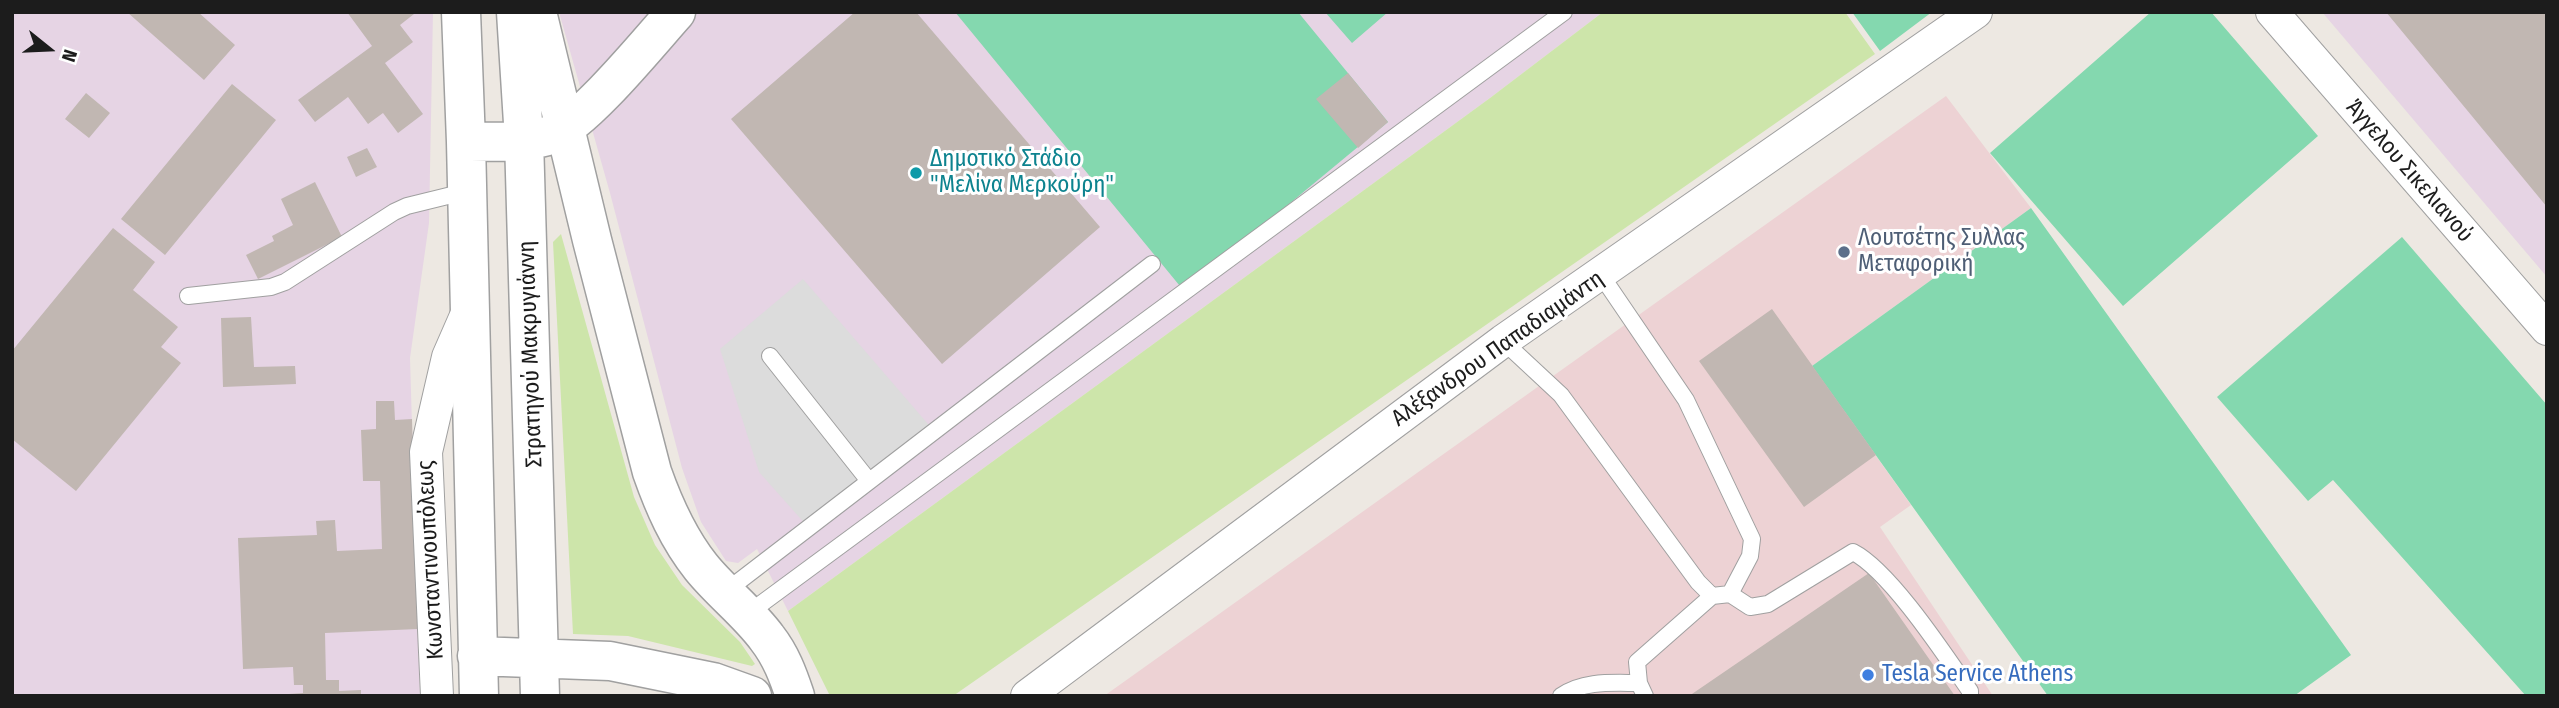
<!DOCTYPE html>
<meta charset="utf-8">
<style>
body{margin:0}
#map{position:relative;width:2559px;height:708px;overflow:hidden;background:#ede8e2;font-family:"Fira Sans Condensed",sans-serif}
canvas{display:block}
.frame{position:absolute;inset:0;border:14px solid #1c1c1c;pointer-events:none}
.north{position:absolute;left:14px;top:14px;width:70px;height:70px;-webkit-text-stroke:5px #fff;paint-order:stroke;rotate:108deg;font-size:19px;font-weight:700;line-height:28px;text-align:center;color:#1c1c1c}
.north::after{content:'';display:block;margin:auto;width:24px;height:32px;background:#1c1c1c;clip-path:polygon(50% 0,100% 100%,50% 72%,0 100%)}
</style>
<div id="map">
<canvas width="2559" height="708"></canvas>
<div class="frame"></div>
<div class="north">N</div>
</div>
<script>
const context = document.querySelector('canvas').getContext('2d');
context.lineJoin = 'round';
function paint(path, color) { context.fillStyle = color; context.fill(path, 'evenodd'); }
function stroke(path, color, width, dash) { context.strokeStyle = color; context.lineWidth = width; context.lineCap = dash ? 'butt' : 'round'; context.setLineDash(dash || []); context.stroke(path); }
function drawText(font, color, halo, rows, align = 'center') {
  context.font = font + ' "Fira Sans Condensed",sans-serif'; context.lineWidth = 6; context.setLineDash([]); context.textBaseline = 'middle'; context.strokeStyle = halo; context.fillStyle = color; for (const [text, x, y, turn = 0] of rows) {
    context.save(); context.translate(x, y); context.rotate((+turn || 0) * Math.PI / 180); context.textAlign = isNaN(turn) ? turn : align; if (halo) context.strokeText(text, 0, 0); context.fillText(text, 0, 0); context.restore();
  }
}
paint(new Path2D(`
 M1946,96L2031,208L1812,366L1911,505L1880,527L1993,696H1104Z`), '#edd2d4');
paint(new Path2D(`
 M12,12H433L429,223L410,358L420,696H12Z
 M559,12H1603L1490,98L788,611L757,549L738,563L726,561L701,522L682,468L610,193Z
 M2322,12H2547V277Z`), '#e6d4e4');
paint(new Path2D(`
 M1603,12H1845L1875,54L953,696H830L788,611L1490,98Z
 M561,234L634,497L655,545L682,585L740,642L755,664L752,666L628,636L573,634L553,242Z`), '#cde5aa');
paint(new Path2D(`
 M955,12H1298L1388,122L1184,291Z
 M1325,12H1388L1352,43Z
 M1852,12H1932L1880,51Z
 M2151,12H2211L2318,136L2123,306L1990,153Z
 M2031,208L2351,655L2294,696H2048L1812,366Z
 M2402,237L2547,405V696H2526L2333,480L2308,501L2217,397Z`), '#84d8af');
paint(new Path2D(`
 M803,279L934,431L808,527L759,472L720,349Z`), '#dcdcdc');
paint(new Path2D(`
 M127,12H198L235,45L204,80Z
 M347,12H413L414,14L400,25L413,42L385,63L423,114L398,133L383,113L368,124L348,97L315,122L298,100L372,46Z
 M855,12H916L1100,227L942,364L731,119Z
 M2386,12H2547V207Z
 M1348,73L1388,122L1358,148L1316,99Z
 M232,84L276,120L165,255L121,219Z
 M86,93L110,113L89,138L65,119Z
 M367,148L377,167L356,177L347,157Z
 M315,182L342,237L258,279L246,255L274,241L272,236L293,225L281,199Z
 M113,228L155,262L133,290L178,327L161,347L181,363L76,491L12,439V351Z
 M1772,309L1876,455L1804,507L1699,361Z
 M251,317L254,367L295,366L296,384L223,387L221,318Z
 M376,401H394L395,420L412,419L418,629L325,633L326,680H339V691L361,690V696H289V694L303,693V685H294L293,667L243,669L238,538L317,535L316,521L335,520L337,551L382,549L380,481H363L361,430L376,429Z
 M1869,573L1955,696H1689Z`), '#c1b7b2');
const service = new Path2D(`
 M188,296L271,287L285,282L394,212L407,206L468,191
 M1503,341L1561,395L1698,582L1712,596L1730,594L1750,556L1752,539L1686,400L1601,275
 M770,356L869,481
 M725,592L1152,264
 M1730,594L1750,607L1768,604L1853,552C1890,571 1945,655 1970,691V696
 M746,615L1564,12
 M1561,696C1584,680 1613,683 1639,683
 M1645,696L1639,683L1637,662L1712,596`);
const minor = new Path2D(`
 M2272,12L2547,329
 M437,696L426,452L448,357L469,309
 M1027,696L1503,341L1976,12`);
const tertiary = new Path2D(`
 M461,12L466,142L479,696
 M516,12L524,139L540,696
 M537,12L592,240L652,472C664,506 678,538 701,567C721,592 748,612 767,638C781,656 788,675 795,696
 M466,142C494,141 527,144 553,134C586,120 649,42 676,12
 M477,656L610,661L713,682L752,696`);
stroke(service, '#a0a0a0', 18);
stroke(minor, '#a0a0a0', 34);
stroke(tertiary, '#a0a0a0', 41);
stroke(service, '#fff', 16);
stroke(minor, '#fff', 32);
stroke(tertiary, '#fff', 38);
for (const [x, y, r, color] of [
 [916,173,7,"#0f9aa8"],
 [1844,252,7,"#5c6f8a"],
 [1868,675,7,"#3f7fe0"]
]) { const dot = new Path2D(); dot.arc(x, y, r, 0, 2 * Math.PI); context.fillStyle = color; context.fill(dot); stroke(dot, '#fff', 2.5); }
drawText('23px', '#0d838f', '#fff', [
 ["Δημοτικό Στάδιο",930,160],
 ["\"Μελίνα Μερκούρη\"",930,186]
], 'left');
drawText('23px', '#1c1c1c', '#fff', [
 ["Άγγελου Σικελιανού",2409,171,49],
 ["Αλέξανδρου Παπαδιαμάντη",1498,349,-35],
 ["Στρατηγού Μακρυγιάννη",531,354,-92],
 ["Κωνσταντινουπόλεως",431,560,-93]
]);
drawText('23px', '#4e5e75', '#fff', [
 ["Λουτσέτης Συλλας",1858,239],
 ["Μεταφορική",1858,265]
], 'left');
drawText('23px', '#366cbe', '#fff', [
 ["Tesla Service Athens",1882,675]
], 'left');
</script>
